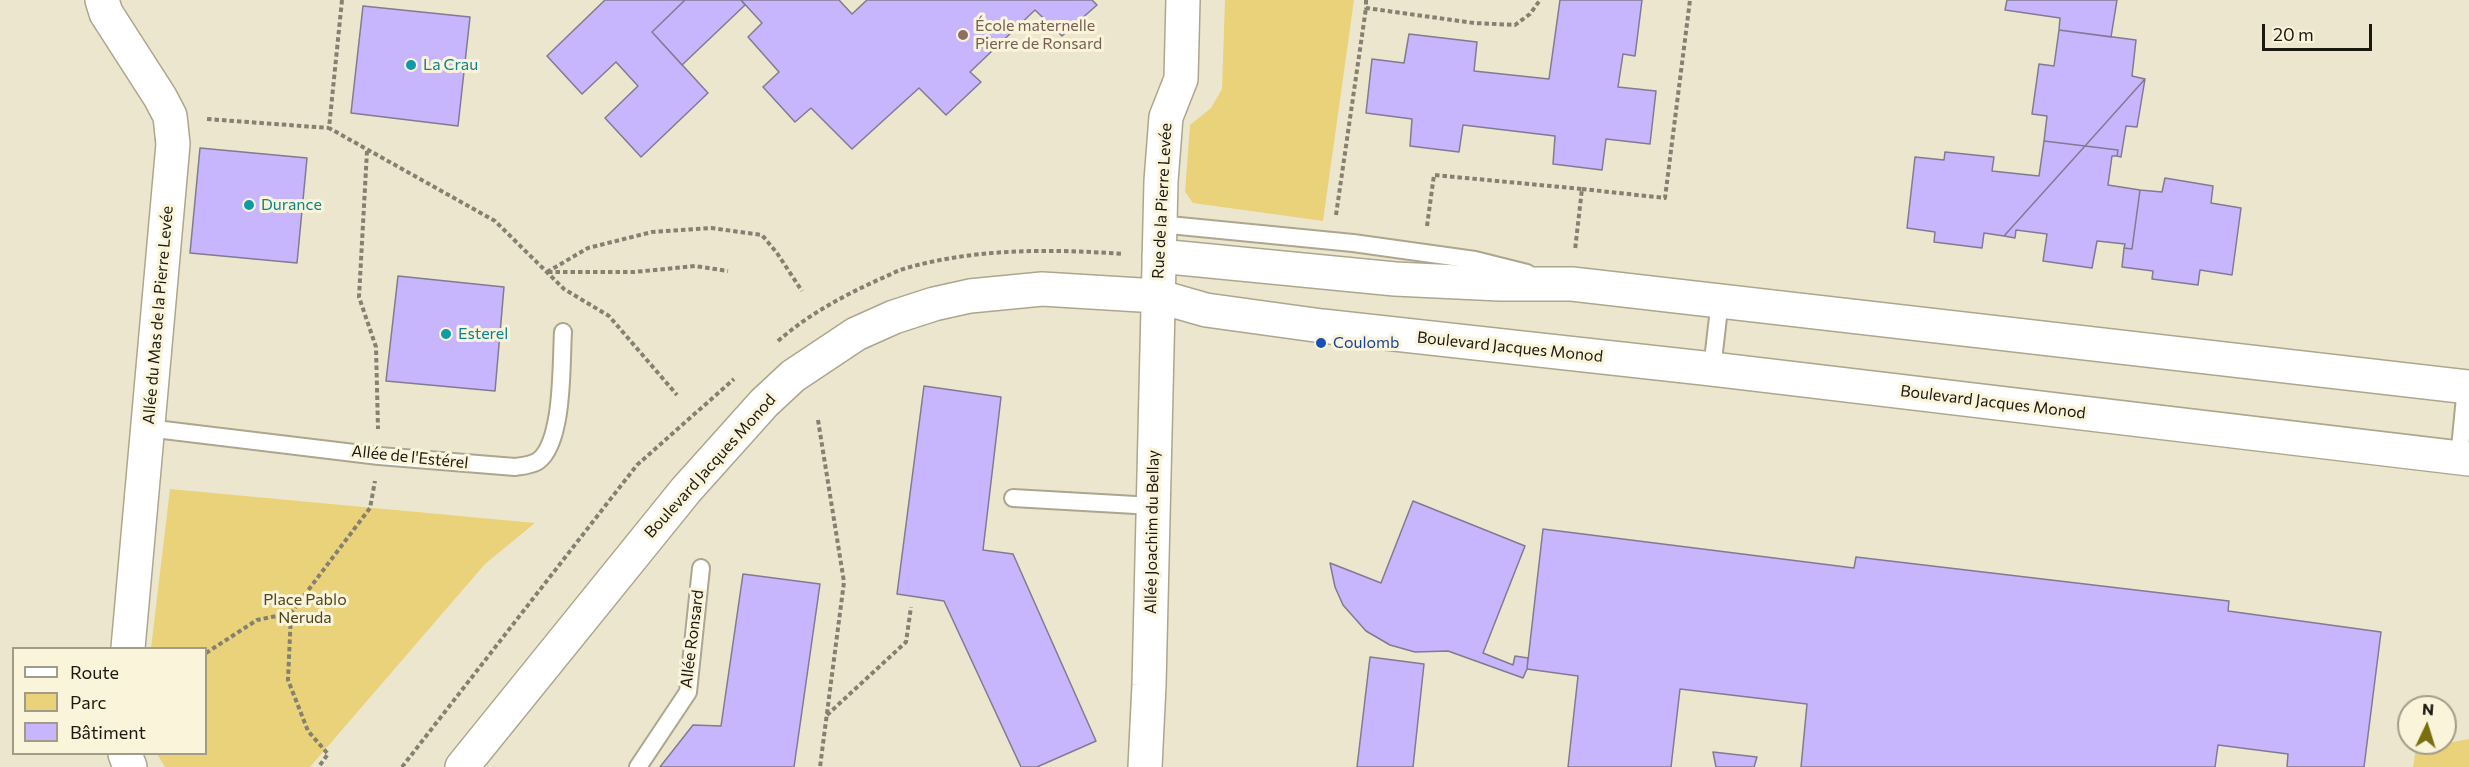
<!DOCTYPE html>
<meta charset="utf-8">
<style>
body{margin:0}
#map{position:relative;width:2469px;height:767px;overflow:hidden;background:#ede6ce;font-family:Commissioner,sans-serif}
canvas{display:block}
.legend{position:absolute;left:12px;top:647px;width:195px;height:108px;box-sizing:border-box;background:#faf4db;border:2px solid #a19c8a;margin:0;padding:8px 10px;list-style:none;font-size:18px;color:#1b1810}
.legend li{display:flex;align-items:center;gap:12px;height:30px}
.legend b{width:30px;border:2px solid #a19c8a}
.north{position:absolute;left:2397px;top:695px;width:60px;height:60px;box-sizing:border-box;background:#faf4db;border:2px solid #a19c8a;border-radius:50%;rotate:4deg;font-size:16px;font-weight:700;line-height:24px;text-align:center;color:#1b1810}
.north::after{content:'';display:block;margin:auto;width:21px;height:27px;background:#7a6f0e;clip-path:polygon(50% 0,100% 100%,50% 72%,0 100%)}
.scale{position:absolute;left:2262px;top:24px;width:110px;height:27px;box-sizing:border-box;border:3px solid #1b1810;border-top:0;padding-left:8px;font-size:18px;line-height:21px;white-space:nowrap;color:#1b1810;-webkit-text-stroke:4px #faf4db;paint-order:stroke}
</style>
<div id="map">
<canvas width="2469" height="767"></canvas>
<ul class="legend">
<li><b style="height:8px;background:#fff"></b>Route</li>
<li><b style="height:16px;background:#ead27a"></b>Parc</li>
<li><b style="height:16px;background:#c7b6fd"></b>Bâtiment</li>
</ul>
<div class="north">N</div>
<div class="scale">20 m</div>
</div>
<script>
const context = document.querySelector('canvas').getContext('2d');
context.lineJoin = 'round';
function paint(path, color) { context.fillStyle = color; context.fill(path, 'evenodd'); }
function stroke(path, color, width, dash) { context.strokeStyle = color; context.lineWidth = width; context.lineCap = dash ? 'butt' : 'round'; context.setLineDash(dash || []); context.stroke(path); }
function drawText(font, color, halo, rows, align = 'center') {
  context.font = font + ' Commissioner,sans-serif'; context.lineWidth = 6; context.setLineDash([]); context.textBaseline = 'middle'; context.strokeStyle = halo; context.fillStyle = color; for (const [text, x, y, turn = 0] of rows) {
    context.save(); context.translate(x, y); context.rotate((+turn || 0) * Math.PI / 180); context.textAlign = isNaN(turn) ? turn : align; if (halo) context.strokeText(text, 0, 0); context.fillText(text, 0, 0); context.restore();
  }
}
paint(new Path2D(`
 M1225,0H1354L1323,221L1193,203L1185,192L1190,125L1211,108L1222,89Z
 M170,489L535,523L485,564L310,767H165L157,754H206V648H151Z
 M2469,739V767H2413L2416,749Z`), '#ead27a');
const building = new Path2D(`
 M605,0H685L652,32L708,93L641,157L605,118L638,86L616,62L582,94L547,56Z
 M685,0H741L745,5L682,65L652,32Z
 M741,0H839L852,14L867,0H1092L1097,5L1062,36L1035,10L970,72L981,82L946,115L919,88L852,149L811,108L795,122L763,87L779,72L748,37L762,23Z
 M1560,0H1642L1635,56L1623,54L1618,87L1656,91L1650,144L1606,139L1602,170L1553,164L1555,136L1463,125L1459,152L1410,146L1412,119L1366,113L1372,59L1404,63L1409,34L1477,42L1474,71L1549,79Z
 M2007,0H2117L2111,37L2059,30L2060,18L2005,10Z
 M363,6L470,17L458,126L351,113Z
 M2059,30L2136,40L2132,76L2145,79L2085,146L2044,141L2047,116L2032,114L2039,64L2054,66Z
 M2145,79L2137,127L2126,126L2121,157L2117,156L2118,150L2085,146Z
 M2044,141L2085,146L2004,236L1984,233L1982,248L1934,242L1935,232L1907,228L1915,157L1944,160L1945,152L1994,157L1992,171L2039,176Z
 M2085,146L2118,150L2117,156H2112L2108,185L2140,190L2132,249L2124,248L2125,244L2097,241L2092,268L2043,261L2047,234L2016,230L2015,238L2004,236Z
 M200,148L307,158L297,263L190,253Z
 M2165,178L2213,186L2211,203L2241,208L2232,275L2200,270L2198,285L2152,279L2153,271L2122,267L2124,248L2132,249L2140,190L2162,192Z
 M398,276L504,287L495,391L386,381Z
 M924,386L1001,397L983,550L1013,554L1096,741L1037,767H1021L944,601L897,594Z
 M1413,501L1525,546L1483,653L1513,665L1515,656L1528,658L1527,669L1523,678L1448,651L1415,652L1390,645L1366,631L1343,605L1335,587L1330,563L1381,583Z
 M1543,529L1854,568L1856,557L2229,601L2228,611L2381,632L2364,767H2287L2288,754L2218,745L2215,767H1801L1807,704L1680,689L1671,767H1568L1578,676L1527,669Z
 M743,574L820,584L794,767H660L693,725L721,726Z
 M1370,657L1424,664L1413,767H1357Z
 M1713,752L1757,757L1754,767H1716Z`);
paint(building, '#c7b6fd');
stroke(building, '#7f7b91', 1.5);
const service = new Path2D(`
 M1159,224L1353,243L1475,260L1527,273
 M1712,369L1720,300
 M147,428L379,456L515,467C522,466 532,465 538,461C564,442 561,363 563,332
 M2459,458L2466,387
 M1013,498L1153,506
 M638,767L688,692L701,568`);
const minor = new Path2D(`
 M102,0L106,13L160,97L170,116L173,144L128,648
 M1159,256L1395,279L1500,284H1572L2469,387
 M125,754L130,767
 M462,767L686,490L764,403L793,376L856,334L894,317L934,304L970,296L1042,289L1157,296L1206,310L1322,326L1712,369L2469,459
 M1145,767L1149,685L1161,181L1166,117L1181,79L1183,0`);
stroke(service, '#aca68e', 20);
stroke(minor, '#aca68e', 36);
stroke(new Path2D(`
 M342,0L329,128L495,221L564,289L609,316L677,395
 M1366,0V8L1474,23L1515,25L1530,14L1540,0
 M207,119L329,128
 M367,151L359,297L376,347L378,429
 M1582,189L1665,198L1690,0
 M1336,215L1366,8
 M1427,226L1434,175L1582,189L1575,250
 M547,272L588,248L652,232L711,228L762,235L777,253L802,291
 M548,272H634L695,266L728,271
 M778,341C809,314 843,296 880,279C890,275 900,269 910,267C980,248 1052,249 1124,254
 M818,420L844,582L820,767
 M206,653L257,620L291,613
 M827,715L906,642L911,607
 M320,765L328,754L308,731L288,680L291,613L370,508L375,481
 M402,767L637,465L734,379`), '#858070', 4, [4.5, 3]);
stroke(service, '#fff', 16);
stroke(minor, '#fff', 33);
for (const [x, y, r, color] of [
 [963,35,6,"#8d6e63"],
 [411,65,6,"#0f9aa8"],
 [249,205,6,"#0f9aa8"],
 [446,334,6,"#0f9aa8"],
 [1321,343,6,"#1a4fb4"]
]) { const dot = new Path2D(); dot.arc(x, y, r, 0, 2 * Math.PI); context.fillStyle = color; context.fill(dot); stroke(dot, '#faf4db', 2); }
drawText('16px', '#785e54', '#faf4db', [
 ["École maternelle",975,26],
 ["Pierre de Ronsard",975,44]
], 'left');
drawText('16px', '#0d838f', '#faf4db', [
 ["La Crau",423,65],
 ["Durance",261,205],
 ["Esterel",458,334]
], 'left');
drawText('16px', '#1b1810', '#faf4db', [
 ["Rue de la Pierre Levée",1162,201,-87],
 ["Allée du Mas de la Pierre Levée",158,315,-85],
 ["Boulevard Jacques Monod",1510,347,6],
 ["Boulevard Jacques Monod",1993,402,7],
 ["Allée de l'Estérel",410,457,6],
 ["Boulevard Jacques Monod",710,466,-48],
 ["Allée Joachim du Bellay",1152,532,-89],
 ["Allée Ronsard",692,639,-83]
]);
drawText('16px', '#164399', '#faf4db', [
 ["Coulomb",1333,343]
], 'left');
drawText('16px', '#4f441b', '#faf4db', [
 ["Place Pablo",305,600],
 ["Neruda",305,618]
]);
</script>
